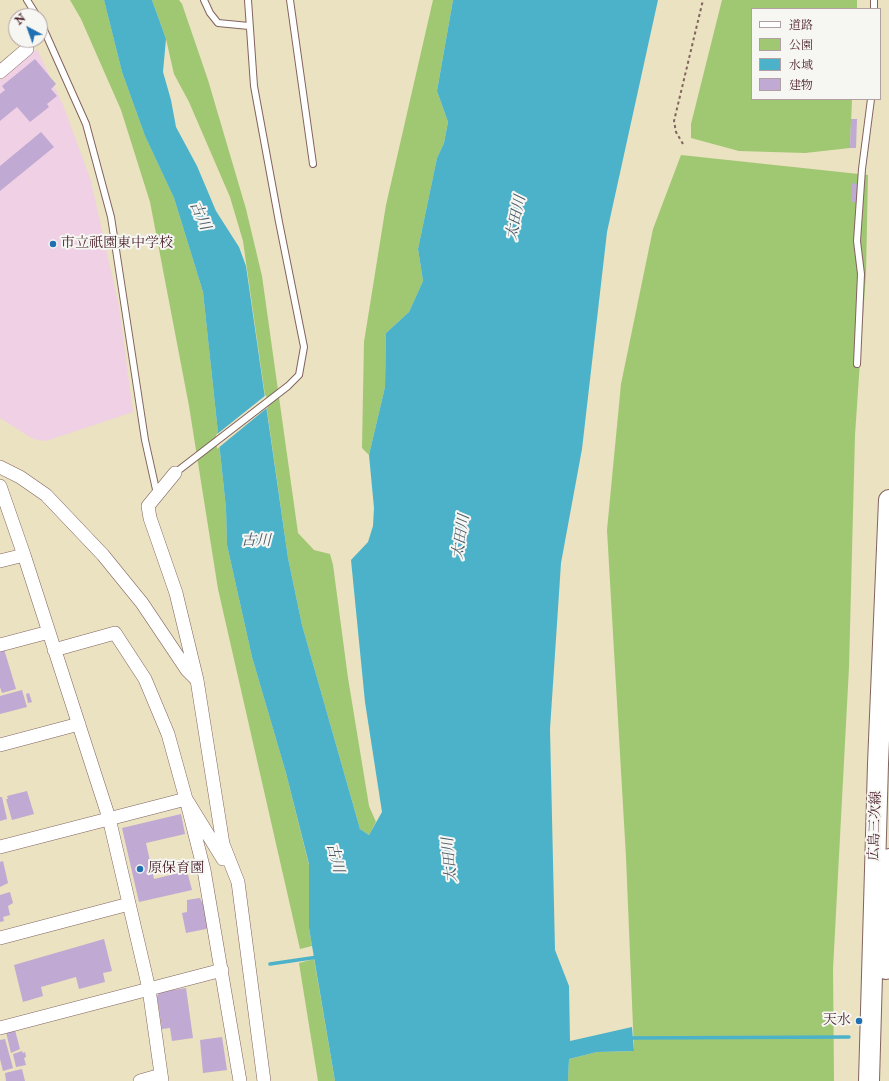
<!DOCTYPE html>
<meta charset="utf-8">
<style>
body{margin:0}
#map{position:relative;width:889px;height:1081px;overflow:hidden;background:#eae2c0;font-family:"IM FELL Double Pica","Noto Serif JP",serif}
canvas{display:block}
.legend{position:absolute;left:751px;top:8px;width:130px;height:92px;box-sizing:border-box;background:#f6f6f2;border:1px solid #b1a0a2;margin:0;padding:5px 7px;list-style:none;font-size:12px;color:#4a1f2b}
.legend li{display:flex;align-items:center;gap:8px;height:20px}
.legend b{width:20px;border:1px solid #b1a0a2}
.north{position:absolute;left:8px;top:8px;width:40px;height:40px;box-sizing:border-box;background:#f6f6f2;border:1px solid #b1a0a2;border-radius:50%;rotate:319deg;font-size:11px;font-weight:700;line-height:16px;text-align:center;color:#4a1f2b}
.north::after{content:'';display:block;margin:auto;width:14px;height:18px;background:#1f6fb2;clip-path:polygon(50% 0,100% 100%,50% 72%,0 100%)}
</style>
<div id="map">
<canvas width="889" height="1081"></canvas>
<ul class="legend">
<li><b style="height:5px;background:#fff"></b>道路</li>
<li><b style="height:11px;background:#a0c772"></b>公園</li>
<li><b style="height:11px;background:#4bb2ca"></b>水域</li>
<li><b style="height:11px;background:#c0a9d2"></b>建物</li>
</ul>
<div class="north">N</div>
</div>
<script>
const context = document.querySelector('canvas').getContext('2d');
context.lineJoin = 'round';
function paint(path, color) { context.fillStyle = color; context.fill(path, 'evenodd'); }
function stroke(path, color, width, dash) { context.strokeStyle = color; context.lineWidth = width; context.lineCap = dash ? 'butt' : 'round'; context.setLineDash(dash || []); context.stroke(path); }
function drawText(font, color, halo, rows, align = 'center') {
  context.font = font + ' "IM FELL Double Pica","Noto Serif JP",serif'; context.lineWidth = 4; context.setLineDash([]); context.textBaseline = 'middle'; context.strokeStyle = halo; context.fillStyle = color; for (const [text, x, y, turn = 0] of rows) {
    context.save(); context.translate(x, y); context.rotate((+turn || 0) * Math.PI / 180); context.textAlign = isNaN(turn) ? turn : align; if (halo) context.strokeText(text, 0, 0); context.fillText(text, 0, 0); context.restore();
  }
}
paint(new Path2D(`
 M37,49L63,105L91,181L119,307L133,412L46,441L33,439L0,418V80Z`), '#f0d0e5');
paint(new Path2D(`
 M70,0H104L122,72L145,136L174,198L203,292L226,508L227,545L252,657L286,773L309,865V928L312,946L300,949L218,589L189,406L150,202L121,110L81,19Z
 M152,0H179L182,4L208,80L246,209L262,276L298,533L314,550L330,554L333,565L348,678L369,806L376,822L369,835L360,829L302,625L288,558L243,241L230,197L189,102L174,74L166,39Z
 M433,0H453L437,91L448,122L444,143L437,158L418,249L423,281L409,312L386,333L385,387L369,455L362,448L364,342L386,205Z
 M722,0H857V9H752V99H852L850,148L805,153L739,151L691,138V124Z
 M681,155L868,175L866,273L855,435L849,667L833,969L834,1081H568L569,1059L597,1052L634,1051L626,857L607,530L621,384L653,229Z
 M314,959L335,1081H318L299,963Z`), '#a0c772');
paint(new Path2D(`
 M104,0H152L166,39L163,72L171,100L176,127L197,166L216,211L239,247L246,266L288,558L302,625L360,829L369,835L382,812L365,702L351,560L368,542L373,526L374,508L369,455L385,387L386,333L409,312L423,281L418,249L437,158L444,143L448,122L437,91L453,0H658L607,232L582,449L561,563L550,729L555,950L569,986L570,1041L632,1027L634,1051L597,1052L569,1059L568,1081H335L309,928V864L286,773L252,657L227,545L226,508L203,292L174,198L145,136L122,72Z`), '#4bb2ca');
paint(new Path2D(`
 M266,395L268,407L217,449L216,435Z`), '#eae2c0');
stroke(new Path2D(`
 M270,964L318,957
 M628,1038L849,1037`), '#4bb2ca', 3.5);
paint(new Path2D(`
 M35,59L56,84L51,89L57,96L47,104L49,107L30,122L17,107L0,121V94L5,90L2,86Z
 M851,119H857L856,148H850Z
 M41,132L54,147L0,191V166Z
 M852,183L857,184L856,202H851Z
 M4,649L16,689L2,693L0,687V650Z
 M22,690L27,707L0,714V696Z
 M29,693L32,702L28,703L26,694Z
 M27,791L34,814L12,820L6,799H8L7,796Z
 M0,797H2L7,819L0,821Z
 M181,814L185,834L146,843L154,879L187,871L192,890L139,902L122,828Z
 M3,861L8,883L0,887V862Z
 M10,892L13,903L8,906L10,915L3,917L4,921L0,922V895Z
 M200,898L203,904L208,927L206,929L186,933L182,913L187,912V900Z
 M104,939L112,971L103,973L105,982L79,989L76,977L41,987L43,996L23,1002L14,965Z
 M186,988L193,1038L172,1041L170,1028L162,1029L157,996L160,992Z
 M15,1030L20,1049L11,1053L6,1032Z
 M222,1037L227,1070L203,1073L200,1040Z
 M5,1039L13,1068L3,1071L0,1059V1040Z
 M22,1051L23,1053L25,1052L26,1057L24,1058L26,1065L16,1067L13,1054Z
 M22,1069L25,1081H6L5,1073Z`), '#c0a9d2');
const lane = new Path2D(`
 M27,0L37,16
 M204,0L210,13L218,23L249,26
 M290,0L313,164
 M874,9V0
 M40,21L86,124L111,217L145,440L157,494
 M857,364L861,274L857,241L862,169L871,99
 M175,473L288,386L299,375L304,347L279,222L254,86L248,0`);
const street = new Path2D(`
 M0,72L27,49
 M0,467L20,477L46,495L103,555L142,603L187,670L196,679
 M175,473L148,506L150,518L176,593L197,680L223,844L238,882L264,1081
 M0,486L24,555
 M0,561L24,555L109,818L149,989L162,1081
 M0,645L49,632
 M54,650L115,633L145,679L168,734L186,799L204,870L240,1081
 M0,745L79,724
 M0,847L186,799L223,859
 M0,938L129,904
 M0,1028L222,970
 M140,1081L161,1075`);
const primary = new Path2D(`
 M886,969L889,859
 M869,1081L878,764L889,500`);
stroke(lane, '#82635f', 8);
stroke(street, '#82635f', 14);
stroke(primary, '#82635f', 22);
stroke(new Path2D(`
 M683,144L676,132L674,121L703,0`), '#82635f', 2, [3, 3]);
stroke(lane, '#fff', 6);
stroke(street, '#fff', 13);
stroke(primary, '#fff', 20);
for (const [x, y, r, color] of [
 [53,244,4,"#1f6fb2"],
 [140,869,4,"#1f6fb2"],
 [859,1021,4,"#1f6fb2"]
]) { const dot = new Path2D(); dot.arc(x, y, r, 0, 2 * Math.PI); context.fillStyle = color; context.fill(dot); stroke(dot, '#f6f6f2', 1.5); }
drawText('14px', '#4a1f2b', '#f6f6f2', [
 ["市立祇園東中学校",61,244],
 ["原保育園",148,869],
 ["天水",851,1021,"right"]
], 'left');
drawText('14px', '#4a1f2b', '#f6f6f2', [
 ["広島三次線",876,826,-88]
]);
drawText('italic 15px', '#4a5a6b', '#f6f6f2', [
 ["古川",199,216,66],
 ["太田川",517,218,-78],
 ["太田川",462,537,-81],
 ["古川",256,542],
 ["古川",334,858,76],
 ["太田川",451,860,-95]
]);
</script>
